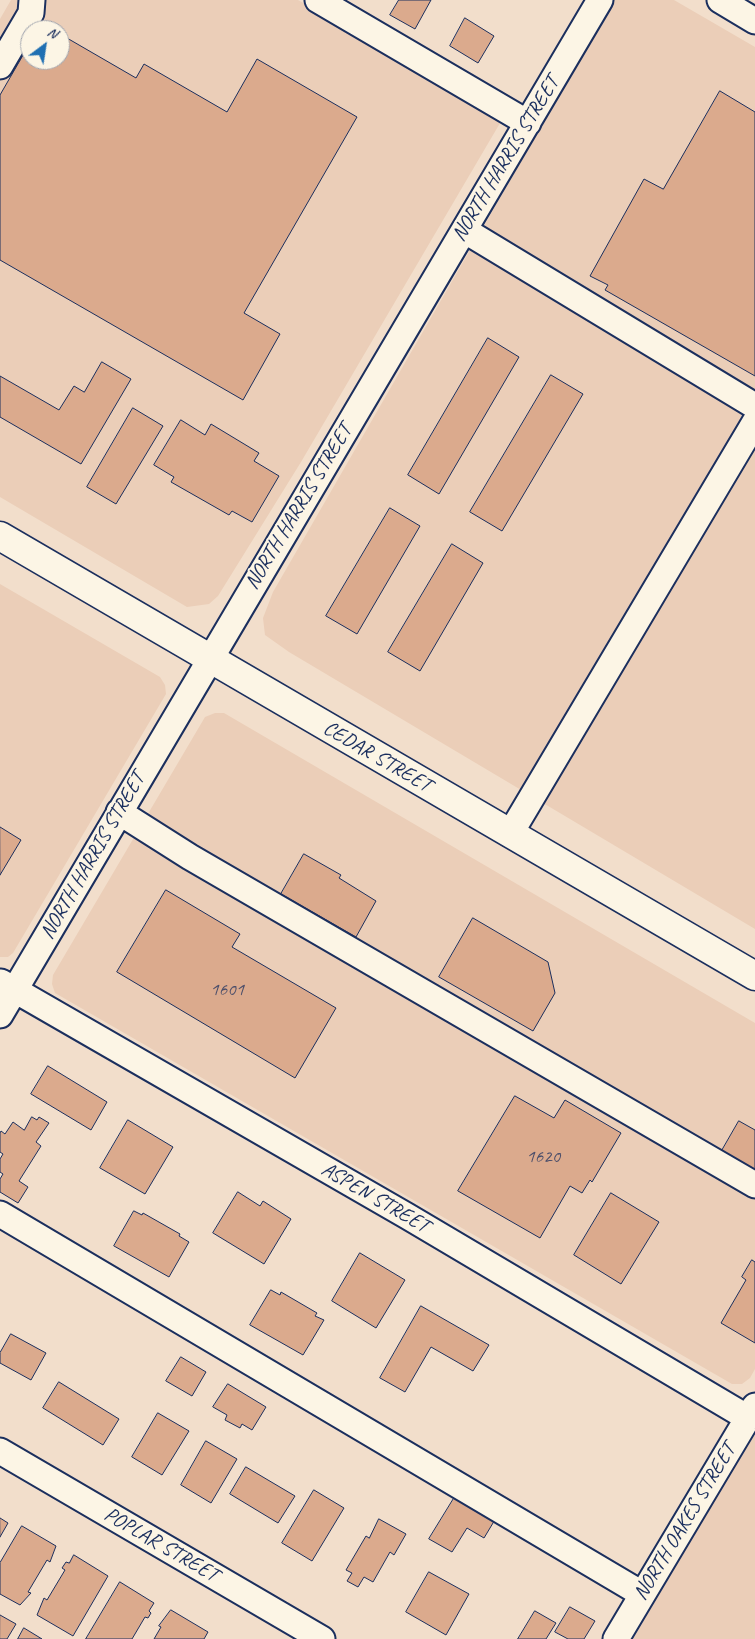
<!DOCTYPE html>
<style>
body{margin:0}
#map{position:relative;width:755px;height:1639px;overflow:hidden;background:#f2decb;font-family:Caveat,sans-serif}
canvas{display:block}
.north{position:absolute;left:20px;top:20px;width:50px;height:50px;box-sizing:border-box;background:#fcf5e5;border:1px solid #a2a6af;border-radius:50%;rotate:31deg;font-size:14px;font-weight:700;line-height:20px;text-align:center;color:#1b2f5e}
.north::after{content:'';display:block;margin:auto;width:18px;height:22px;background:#1f6fb2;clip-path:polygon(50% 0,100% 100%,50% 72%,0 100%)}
</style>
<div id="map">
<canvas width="755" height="1639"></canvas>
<div class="north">N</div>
</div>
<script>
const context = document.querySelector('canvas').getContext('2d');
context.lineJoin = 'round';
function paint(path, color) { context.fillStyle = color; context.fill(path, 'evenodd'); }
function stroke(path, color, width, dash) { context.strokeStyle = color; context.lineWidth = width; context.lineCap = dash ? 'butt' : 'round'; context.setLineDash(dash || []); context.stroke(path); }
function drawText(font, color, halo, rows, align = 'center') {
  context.font = font + ' Caveat,sans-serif'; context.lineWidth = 4; context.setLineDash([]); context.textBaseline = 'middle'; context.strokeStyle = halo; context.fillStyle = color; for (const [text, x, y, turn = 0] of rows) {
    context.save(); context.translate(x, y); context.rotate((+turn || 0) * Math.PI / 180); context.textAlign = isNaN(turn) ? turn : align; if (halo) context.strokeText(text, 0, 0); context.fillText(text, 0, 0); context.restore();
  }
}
paint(new Path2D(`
 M11,0H298L503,118L301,462L218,596L209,604L187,607L0,497V19ZM30,30H60V60H30Z
 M614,0H674L755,47V929L289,652L265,635L263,618L273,592Z
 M0,584L160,677L165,685L166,694L13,953L8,957H0Z
 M215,713H224L755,1023V1369L750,1378L742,1384H732L55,993L52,984L53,975L205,717Z
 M755,1432V1639H633Z`), '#ebceb8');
const building = new Path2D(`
 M399,0H431L415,29L390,15Z
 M465,18L494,36L478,63L450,46Z
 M60,34L136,78L144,64L227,112L257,59L357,117L244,313L280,334L243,400L0,260V95L30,43V60H60Z
 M720,91L755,112V376L605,290L608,285L590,276L644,179L663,189Z
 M488,338L519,357L439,494L408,475Z
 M102,362L131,379L81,464L0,417V376L59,410L74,386L84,392Z
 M551,375L583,394L502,531L470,512Z
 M133,408L163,426L116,504L87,487Z
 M181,420L205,435L211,424L259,453L254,461L279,476L252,522L232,511L229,515L171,482L174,477L154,465Z
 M390,508L420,526L357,634L326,616Z
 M452,544L483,563L420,671L388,652Z
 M0,827L21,840L0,875Z
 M304,854L341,875L339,878L376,901L356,937L281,894Z
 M166,890L240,934L232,947L336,1008L295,1078L117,972Z
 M473,918L548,962L555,993L533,1031L439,977Z
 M48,1066L107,1102L91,1130L31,1094Z
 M515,1096L554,1118L565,1100L621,1133L592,1182L590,1180L582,1193L570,1186L540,1238L458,1191Z
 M32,1117L37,1120L39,1117L49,1123L36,1142L41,1146L19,1181L28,1187L18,1203L0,1192V1179L3,1174L0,1172V1159L3,1154L0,1152V1133L1,1131L5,1134L13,1122L24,1130Z
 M128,1120L173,1147L145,1194L100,1168Z
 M739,1121L755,1130V1174L720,1154Z
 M238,1192L260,1206L263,1201L291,1219L264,1264L213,1233Z
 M611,1193L659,1222L621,1284L574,1255Z
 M134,1211L142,1215L143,1213L180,1234L179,1236L189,1242L169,1277L114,1246Z
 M360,1253L405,1280L376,1328L332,1301Z
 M752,1260L755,1262V1343L721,1323L746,1280L742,1277Z
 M271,1290L280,1295L281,1292L317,1313L315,1316L324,1320L303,1355L250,1325Z
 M421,1306L489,1345L473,1371L431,1347L405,1392L380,1378Z
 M11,1334L46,1353L31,1380L0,1363V1353Z
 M181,1357L206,1372L192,1396L166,1381Z
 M59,1382L119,1419L103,1445L43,1408Z
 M228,1384L266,1407L252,1430L242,1424L240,1428L225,1420L227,1415L213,1407Z
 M158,1413L189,1431L162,1475L132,1457Z
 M206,1441L237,1459L211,1503L181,1485Z
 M246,1467L295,1496L278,1523L230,1494Z
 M314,1490L344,1508L312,1561L282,1543Z
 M456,1495L496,1518L484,1538L467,1528L452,1552L429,1539Z
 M0,1518L8,1523L0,1537Z
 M379,1519L406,1534L394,1555L390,1552L373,1582L364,1577L358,1587L347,1581L352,1573L346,1570L366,1536L369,1538Z
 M22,1526L56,1546L50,1562L47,1560L28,1592L31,1593L20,1605L0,1594V1563Z
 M74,1555L108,1576L73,1636L37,1615L44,1598L47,1600L65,1570L62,1568L66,1562L69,1563Z
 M429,1572L469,1594L446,1635L406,1612Z
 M120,1582L154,1603L149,1611L151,1613L148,1618L145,1617L132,1639H86Z
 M570,1607L595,1621L584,1639H568L555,1632Z
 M171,1610L208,1632L204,1639H154L161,1627L159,1626Z
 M535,1611L556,1623L546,1639H518Z
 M0,1615L16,1624L7,1639H0Z
 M24,1628L42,1639H18Z`);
paint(building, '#dbaa8d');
stroke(building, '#1b2f5e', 1);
const minor = new Path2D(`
 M318,0L528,123
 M720,0L755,21
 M0,66L31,13L32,0
 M464,230L755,406
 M119,812L190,857L755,1185
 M510,834L755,422
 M1,982L407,1216L748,1418
 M0,1015L600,0
 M0,1214L642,1594
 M0,1451L322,1639
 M616,1639L755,1406`);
const major = new Path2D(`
 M0,536L755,976`);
stroke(minor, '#1b2f5e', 29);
stroke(major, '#1b2f5e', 31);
stroke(minor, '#fcf5e5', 25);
stroke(major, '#fcf5e5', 28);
drawText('19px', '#4b4e6a', null, [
 ["1601",227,990],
 ["1620",543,1157]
]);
drawText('21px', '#1b2f5e', '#fcf5e5', [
 ["NORTH HARRIS STREET",506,159,-59],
 ["NORTH HARRIS STREET",299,507,-59],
 ["CEDAR STREET",377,757,30],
 ["NORTH HARRIS STREET",93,856,-60],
 ["ASPEN STREET",375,1198,30],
 ["NORTH OAKES STREET",685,1522,-59],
 ["POPLAR STREET",161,1545,30]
]);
</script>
